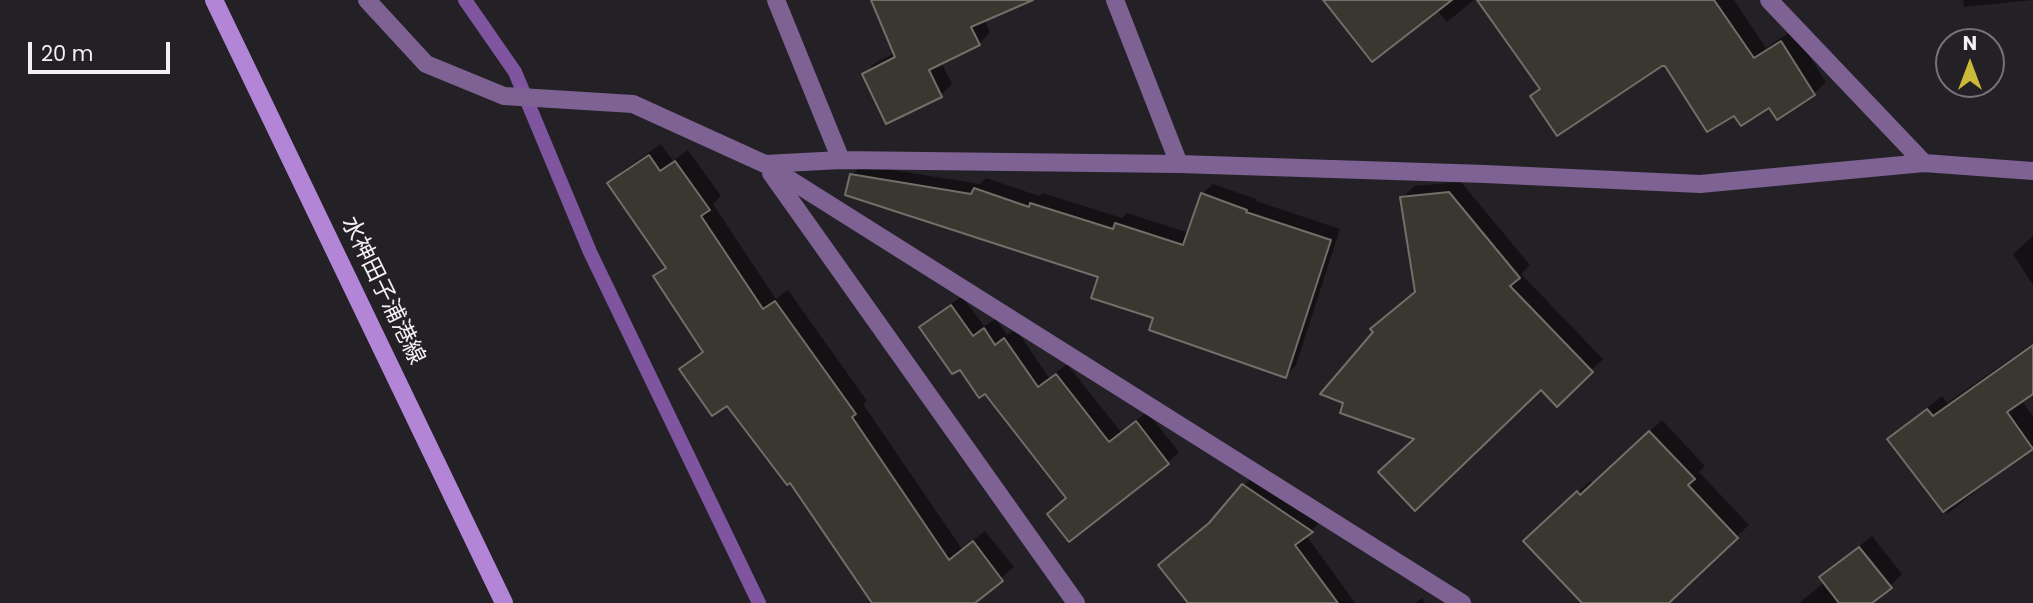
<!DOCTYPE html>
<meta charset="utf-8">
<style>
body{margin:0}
#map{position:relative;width:2033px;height:603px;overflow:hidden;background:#242126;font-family:Poppins,sans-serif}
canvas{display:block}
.north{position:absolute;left:1935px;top:28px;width:70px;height:70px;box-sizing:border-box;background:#242126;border:2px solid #767478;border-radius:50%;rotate:0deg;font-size:19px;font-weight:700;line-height:28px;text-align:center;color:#f2f0f4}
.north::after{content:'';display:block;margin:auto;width:24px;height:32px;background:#cbba39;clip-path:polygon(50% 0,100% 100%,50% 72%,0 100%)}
.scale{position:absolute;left:28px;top:42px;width:142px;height:32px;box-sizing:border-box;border:4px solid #f2f0f4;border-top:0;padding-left:9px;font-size:21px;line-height:24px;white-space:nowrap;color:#f2f0f4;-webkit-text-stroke:5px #242126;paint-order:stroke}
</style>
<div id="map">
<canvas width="2033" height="603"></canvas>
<div class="north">N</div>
<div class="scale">20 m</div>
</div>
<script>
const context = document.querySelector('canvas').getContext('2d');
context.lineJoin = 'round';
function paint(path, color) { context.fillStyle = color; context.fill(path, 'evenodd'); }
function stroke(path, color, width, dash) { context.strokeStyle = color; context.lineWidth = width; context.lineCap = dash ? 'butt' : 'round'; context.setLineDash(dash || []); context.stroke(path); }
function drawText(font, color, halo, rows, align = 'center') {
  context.font = font + ' Poppins,"Noto Sans JP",sans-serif'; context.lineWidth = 5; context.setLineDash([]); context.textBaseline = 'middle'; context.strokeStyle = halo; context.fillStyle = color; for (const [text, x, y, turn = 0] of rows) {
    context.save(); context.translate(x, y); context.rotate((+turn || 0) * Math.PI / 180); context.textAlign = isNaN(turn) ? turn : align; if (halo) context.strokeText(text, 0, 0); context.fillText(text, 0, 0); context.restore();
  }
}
paint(new Path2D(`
 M873,0H1030L984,19L990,32L979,44L941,62L952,84L941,95L864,74L875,63L895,53Z
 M1326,0H1474L1447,22L1435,8Z
 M1534,0H1734L1766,48L1793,30L1826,82L1814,94L1734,113L1666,63L1532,96L1541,87Z
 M1963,0H2033L1964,7Z
 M661,144L673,161L688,150L721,196L713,204L776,299L788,290L867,401L863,404L962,549L985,531L1014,567L972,603H874L790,481L727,403L681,369L704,350L655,277L667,265L610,183L622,171Z
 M862,165L980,184L986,178L1039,196L1042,193L1122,218L1127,213L1189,233L1202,194L1213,184L1256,199V201L1340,229L1296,365L1286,376L1155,317L1100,276L852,175Z
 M1461,182L1530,265L1521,274L1603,359L1557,404L1541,388L1416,438L1376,332L1384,318L1417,291L1402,198L1414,186Z
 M2033,236V285L2013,254Z
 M962,296L984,326L996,319L1007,335L1016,329L1049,378L1067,364L1121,432L1147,412L1179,452L1168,462L1067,497L985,391L921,328L932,317Z
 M2033,343V391L2021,400L2033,416V446L1947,514L1889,440L1903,426L1942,396L1947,403Z
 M1662,420L1705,466L1699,472L1749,525L1665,603H1601L1537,529L1590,481L1593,484Z
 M1254,475L1322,521L1306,535L1355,603H1190L1216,517Z
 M1872,536L1902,574L1890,586L1869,603H1799L1825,582L1822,578L1834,566Z
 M1422,598L1425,603H1415Z`), '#0007');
stroke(new Path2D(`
 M465,0L515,72L590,252L759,603`), '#8055a0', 14);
const building = new Path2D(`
 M871,0H1033L971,27L980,45L929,70L942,97L886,124L862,74L895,57Z
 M1323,0H1452L1372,62Z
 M1477,0H1714L1754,58L1781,41L1815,95L1777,120L1769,108L1741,126L1734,116L1707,132L1665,66H1662L1557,136L1530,96L1540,89Z
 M649,155L660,171L675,161L710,210L701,216L763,309L775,301L856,414L852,417L949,560L973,541L1003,581L975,603H872L790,483L787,485L727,406L712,416L679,369L703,352L653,276L666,268L607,183Z
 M850,174L971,194L974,188L1029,207L1030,203L1113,229L1115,223L1183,245L1201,193L1247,210L1246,212L1331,240L1286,378L1149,330L1153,318L1091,298L1098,277L845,195Z
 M1449,192L1520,278L1510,286L1593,372L1557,407L1541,390L1415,511L1378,472L1414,439L1340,413L1343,403L1320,394L1373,332L1370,329L1415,292L1400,197Z
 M951,305L973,336L984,328L995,345L1004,338L1038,387L1056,374L1109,442L1136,421L1169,464L1069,542L1047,514L1066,498L985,394L979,398L960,370L952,374L919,327Z
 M2033,345V394L2007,412L2033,449L1943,512L1887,439L1927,409L1933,416Z
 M1649,431L1695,479L1688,485L1738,538L1669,603H1582L1523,541L1577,491L1580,495Z
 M1242,484L1313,532L1295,545L1338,603H1188L1158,565L1209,523Z
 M1859,547L1892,588L1872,603H1839L1819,577Z`);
paint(building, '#383831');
stroke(building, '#706f68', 2);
stroke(new Path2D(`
 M367,0L426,64L504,96L633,104L765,164L1462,603
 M776,0L841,160
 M1115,0L1179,164
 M1769,0L1924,163
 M765,164L841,160L1179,164L1485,174L1700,184L1924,163L2033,171
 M771,173L1076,603`), '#7e6294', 18);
stroke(new Path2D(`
 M214,0L504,603`), '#b285d6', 18);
drawText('23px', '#f2f0f4', '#242126', [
 ["水神田子浦港線",382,291,64]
]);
</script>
